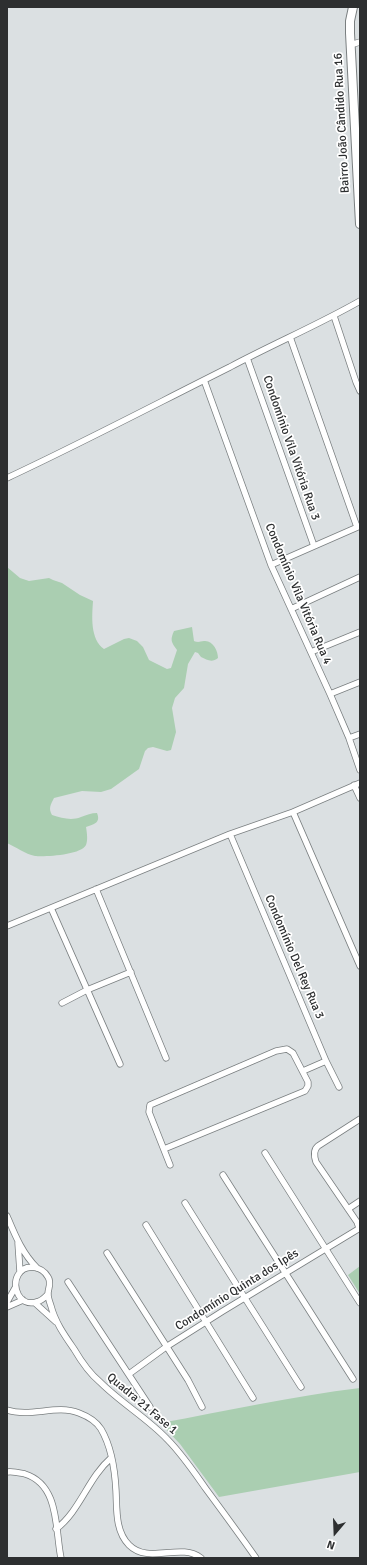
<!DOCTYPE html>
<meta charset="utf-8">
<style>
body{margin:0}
#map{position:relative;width:367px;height:1565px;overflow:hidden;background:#dbe0e2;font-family:Signika,sans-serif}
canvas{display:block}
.frame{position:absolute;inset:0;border:8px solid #2d2f30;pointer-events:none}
.north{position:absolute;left:315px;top:1513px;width:40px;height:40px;-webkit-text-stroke:3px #fff;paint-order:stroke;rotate:199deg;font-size:11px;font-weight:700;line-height:16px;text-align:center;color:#2d2f30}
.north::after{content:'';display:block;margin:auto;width:14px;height:18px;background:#2d2f30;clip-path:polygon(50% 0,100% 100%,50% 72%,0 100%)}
</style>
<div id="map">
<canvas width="367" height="1565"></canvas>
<div class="frame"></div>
<div class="north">N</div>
</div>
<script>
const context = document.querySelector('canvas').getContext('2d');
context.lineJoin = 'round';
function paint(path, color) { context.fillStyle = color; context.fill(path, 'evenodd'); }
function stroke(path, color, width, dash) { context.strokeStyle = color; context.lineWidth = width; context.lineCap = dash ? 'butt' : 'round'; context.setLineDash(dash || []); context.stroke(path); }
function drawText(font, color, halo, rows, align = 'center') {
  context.font = font + ' Signika,sans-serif'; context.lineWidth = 3.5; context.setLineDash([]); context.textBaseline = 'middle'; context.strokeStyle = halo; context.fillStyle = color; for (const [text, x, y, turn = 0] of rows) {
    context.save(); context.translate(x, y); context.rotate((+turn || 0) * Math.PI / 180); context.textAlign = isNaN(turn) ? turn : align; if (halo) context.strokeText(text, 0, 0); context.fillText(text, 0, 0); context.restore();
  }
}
paint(new Path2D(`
 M7,567L20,578L29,581L49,578L53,580L62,583L80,595L93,601C92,616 90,639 104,649L124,639L129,638L137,641L143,647L149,660L167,669L171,668L177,650C171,642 170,640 174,631L192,627L194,641C199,643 200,641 204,641C213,640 218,651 218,658C212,663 207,660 201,657L198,653L195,652L188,664L184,688L175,698L172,708L176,732L171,750L167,751L153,747L148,748L145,751L139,769L111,789L101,792L82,791L54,798C51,804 48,808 52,815C62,818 71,821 81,817C87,815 91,813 97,813C101,823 94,824 86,827C87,833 88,840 86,845C81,855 45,857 35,856C25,854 16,847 7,843Z
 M360,1266V1294L348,1275Z
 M360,1388V1472L219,1497L180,1444L160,1423C227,1411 293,1396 360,1388Z`), '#aaceb1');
const street = new Path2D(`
 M350,45L360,42
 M334,316L356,382L360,391
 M290,337L357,527
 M247,358L314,546
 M204,380L271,565L330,694L349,738L360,770
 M7,478C82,443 156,404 230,367C273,344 318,325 360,301
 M271,565L360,526
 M291,609L360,577
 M311,652L360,632
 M330,694L360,682
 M349,738L360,734
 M354,785L360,798
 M293,812L360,966
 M230,834L326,1061L339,1087
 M96,889L166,1058
 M51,908L120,1064
 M7,926L230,834L293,812L360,783
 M62,1003L87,990L131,972
 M303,1071L326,1061
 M164,1149L305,1091L308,1086V1082L293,1053L287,1049L276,1051L150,1105L149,1112L170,1165
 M265,1153L360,1303
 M223,1175L353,1379
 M185,1203L301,1387
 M348,1209L360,1201
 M7,1216C15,1235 22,1253 37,1268
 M146,1225L253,1398
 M359,1228L357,1222L316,1162C314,1156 313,1150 318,1146L360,1119
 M18,1243L20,1272
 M107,1253L188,1380L202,1407
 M68,1282L150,1407
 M48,1294C45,1297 42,1301 36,1302C20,1307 11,1287 18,1275C25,1263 42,1266 48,1277C52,1283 48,1288 48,1294C48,1298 50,1303 51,1306C55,1322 65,1336 74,1349C81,1361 89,1373 100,1382C121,1403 147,1418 167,1439C182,1454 194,1472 206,1489C223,1512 240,1535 256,1558
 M7,1302L15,1288
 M35,1303L56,1322
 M7,1307L23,1300
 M129,1374L166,1347L223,1311L360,1228
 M7,1410C31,1418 56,1404 79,1413C87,1416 96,1421 101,1429C111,1446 115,1471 116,1491C117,1509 115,1531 129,1545C149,1565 180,1542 201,1558
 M7,1472C13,1471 20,1473 25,1474C60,1485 55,1530 61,1558
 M56,1529C80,1511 88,1478 111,1458`);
const secondary = new Path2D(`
 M353,7L350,21V33L360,224`);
stroke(street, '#7a7f80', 7);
stroke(secondary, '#7a7f80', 10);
stroke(street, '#fff', 5.5);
stroke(secondary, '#fff', 8);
drawText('12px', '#2d2f30', '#fff', [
 ["Bairro João Cândido Rua 16",342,123,-93],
 ["Condomínio Vila Vitória Rua 3",291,448,71],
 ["Condomínio Vila Vitória Rua 4",298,594,67],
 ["Condomínio Del Rey Rua 3",294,957,67],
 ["Condomínio Quinta dos Ipês",237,1290,-32],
 ["Quadra 21 Fase 1",142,1404,40]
]);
</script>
